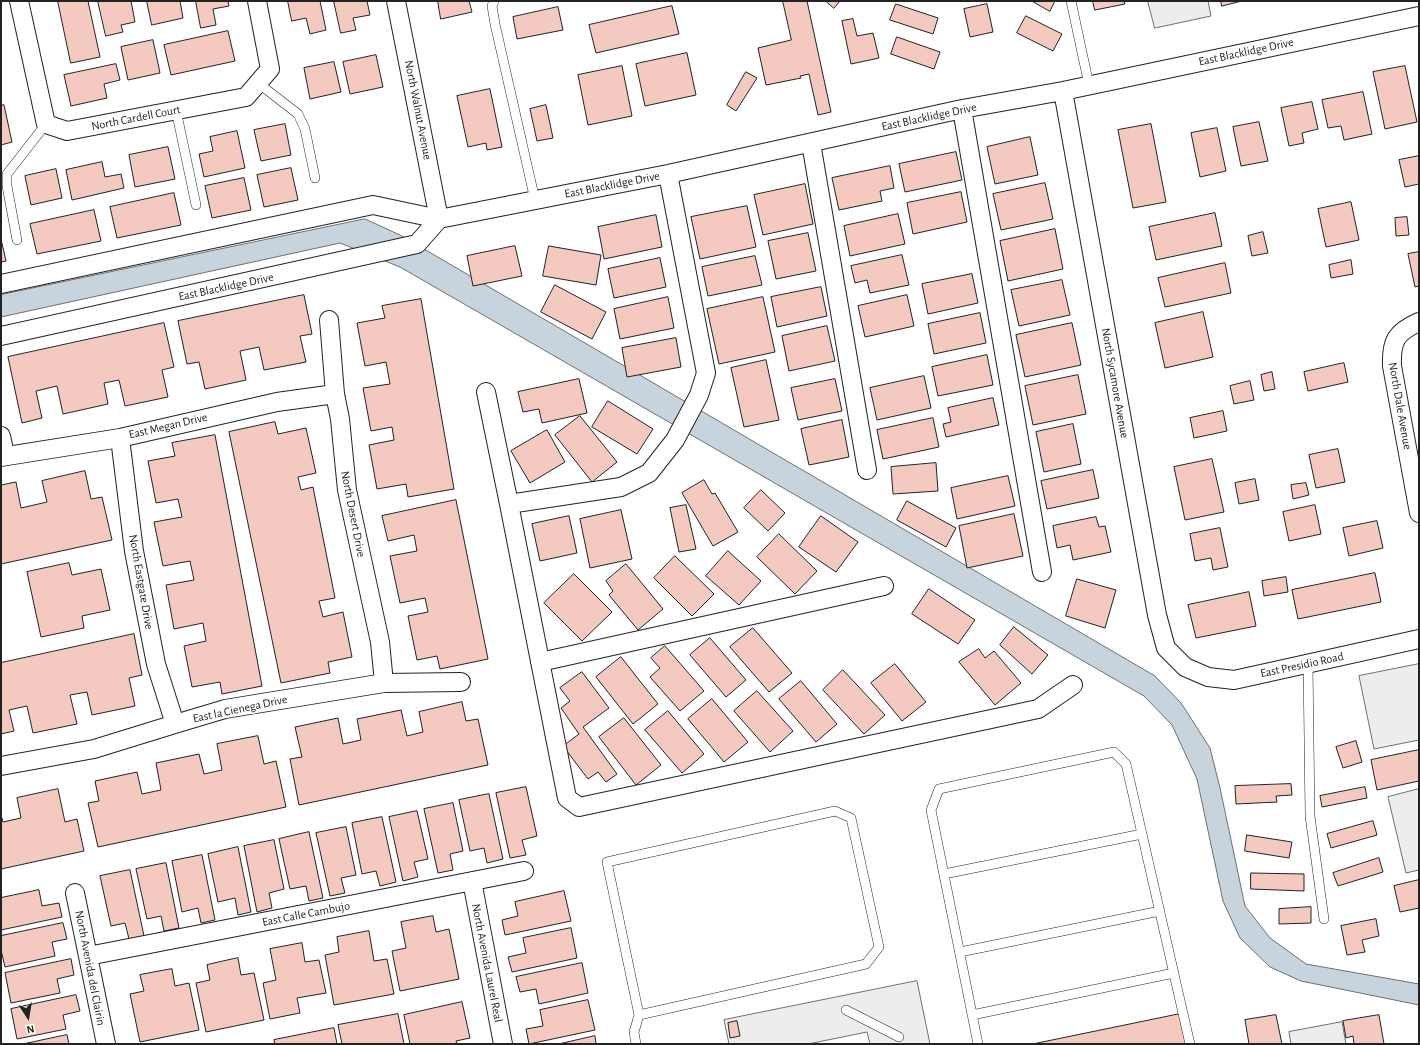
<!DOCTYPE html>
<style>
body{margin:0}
#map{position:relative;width:1420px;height:1045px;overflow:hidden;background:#fff;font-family:"Alegreya Sans",sans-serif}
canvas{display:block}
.frame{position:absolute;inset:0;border:2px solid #222;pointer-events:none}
.north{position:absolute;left:8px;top:997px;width:40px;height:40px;-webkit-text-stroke:3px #fff;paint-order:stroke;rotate:168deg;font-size:11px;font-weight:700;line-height:16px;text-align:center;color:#222}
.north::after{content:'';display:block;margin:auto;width:14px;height:18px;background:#222;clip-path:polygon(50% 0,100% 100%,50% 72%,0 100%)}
</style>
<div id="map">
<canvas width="1420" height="1045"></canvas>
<div class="frame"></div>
<div class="north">N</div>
</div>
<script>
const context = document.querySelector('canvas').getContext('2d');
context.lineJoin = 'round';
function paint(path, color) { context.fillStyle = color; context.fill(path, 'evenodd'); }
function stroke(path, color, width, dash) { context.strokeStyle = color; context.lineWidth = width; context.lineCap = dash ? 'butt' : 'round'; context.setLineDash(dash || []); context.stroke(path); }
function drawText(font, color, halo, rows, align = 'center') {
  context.font = font + ' "Alegreya Sans",sans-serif'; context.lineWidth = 3; context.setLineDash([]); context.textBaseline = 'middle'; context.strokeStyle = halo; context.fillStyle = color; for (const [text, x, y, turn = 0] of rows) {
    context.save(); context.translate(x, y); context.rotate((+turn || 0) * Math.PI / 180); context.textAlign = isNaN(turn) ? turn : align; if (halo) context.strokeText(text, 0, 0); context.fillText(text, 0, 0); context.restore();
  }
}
const parking = new Path2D(`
 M1148,1H1208L1211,16L1155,28Z
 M1419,664V740L1374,749L1359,676Z
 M1419,789V870L1406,873L1388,797Z
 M917,981L930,1044H870L867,1032L808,1044H729L724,1020Z
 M1342,1022L1346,1044H1291L1289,1032Z`);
paint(parking, '#ededed');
stroke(parking, '#6f6f6f', 1);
const water = new Path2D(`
 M365,219L400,235L1155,676L1181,703L1210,748L1220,788L1245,906L1270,938L1306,964L1419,984V1005L1301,981L1270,967L1240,938L1223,901L1197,779L1172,725L1144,696L400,267L340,243L1,317V295Z`);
paint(water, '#c7d3dd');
stroke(water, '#6f6f6f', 1);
const building = new Path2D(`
 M58,1H88L100,57L71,63Z
 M98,1H131L135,22L121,25L123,32L106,36Z
 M147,1H180L183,18L152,25Z
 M196,1H228L229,6L213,9L216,25L201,28Z
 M288,1H320L326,30L310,34L306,18L292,21Z
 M334,1H367L370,15L353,18L356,30L341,33Z
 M438,1H469L472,12L441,19Z
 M783,1H807L831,112L818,115L809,74L800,76L801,78L766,85L758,48L791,40Z
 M826,1H840L834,8Z
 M1032,1H1055L1050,11Z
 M1093,1H1124L1125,4L1095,10Z
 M1221,1H1242L1222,6Z
 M896,4L938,18L933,34L890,20Z
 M987,4L993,32L970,37L964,9Z
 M672,6L679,34L596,53L589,25Z
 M558,7L563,30L517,39L513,17Z
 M1026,16L1062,34L1053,51L1017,33Z
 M853,19L857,36L873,33L879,58L851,64L842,21Z
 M228,31L235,61L171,75L164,45Z
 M897,37L940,52L934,69L891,54Z
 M153,40L160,73L128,80L121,47Z
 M687,53L696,95L645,106L636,64Z
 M376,55L383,87L350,94L343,62Z
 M334,62L341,92L310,99L304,68Z
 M116,64L120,80L104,84L107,98L71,106L64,75Z
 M622,66L632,116L588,125L578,75Z
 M1405,66L1417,122L1385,129L1373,72Z
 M746,72L757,78L736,111L727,105Z
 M490,89L502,147L487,150L486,143L468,147L457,96Z
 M1363,92L1372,134L1344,140L1341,126L1328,128L1322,100Z
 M1312,102L1318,129L1302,133L1304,143L1289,146L1281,108Z
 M4,105L12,142L1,145V106Z
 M546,105L553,138L537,141L530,109Z
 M1259,122L1268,161L1241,166L1233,127Z
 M285,124L291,155L261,161L254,130Z
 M1151,124L1166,202L1133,208L1118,130Z
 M1217,128L1226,171L1200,177L1191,133Z
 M237,131L245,168L204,177L199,154L213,151L210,137Z
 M1030,137L1038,175L995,184L987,147Z
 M168,147L175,179L135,187L129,155Z
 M956,152L962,180L905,192L899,164Z
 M1419,156V184L1405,187L1399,160Z
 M102,162L105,177L121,174L124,188L72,200L66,170Z
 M890,166L894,188L880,191L882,201L839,210L832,178Z
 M291,168L298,200L264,207L257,175Z
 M56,169L62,198L31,205L25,176Z
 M244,178L251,210L212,218L205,186Z
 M1045,183L1053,219L1001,230L993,194Z
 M805,184L813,224L763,235L754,195Z
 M961,192L967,222L913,234L907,203Z
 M174,193L181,225L117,238L110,207Z
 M1351,202L1359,240L1326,247L1318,209Z
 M747,206L756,247L700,259L691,217Z
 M94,210L101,241L37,254L30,224Z
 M1215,213L1222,246L1156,260L1149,227Z
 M898,214L905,244L850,256L844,226Z
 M656,215L662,247L604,259L598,227Z
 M1407,217L1409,235L1396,236L1395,218Z
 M1055,229L1063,269L1008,281L1000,241Z
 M1263,232L1268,253L1252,256L1248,236Z
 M808,233L816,271L776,279L768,241Z
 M1,239L6,261L1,262Z
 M515,246L522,276L473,286L467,256Z
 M549,246L601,255L596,285L543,276Z
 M1419,252V286L1415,287L1408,254Z
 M902,255L909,285L870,293L867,280L855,283L851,266Z
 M755,256L762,285L708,296L702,267Z
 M660,258L666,287L614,298L608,269Z
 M1351,260L1353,274L1331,278L1329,265Z
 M1225,263L1231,293L1165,307L1158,278Z
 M972,274L978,303L928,314L922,284Z
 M1062,280L1070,315L1019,326L1011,290Z
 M555,285L606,312L592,339L541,312Z
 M821,287L827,316L777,327L771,297Z
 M304,295L312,334L300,336L306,362L264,370L259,347L240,351L246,380L205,389L199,362L187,364L178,321Z
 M907,295L914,326L865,337L858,306Z
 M668,297L674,328L620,339L614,309Z
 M763,297L775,352L719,364L707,309Z
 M421,299L454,489L408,497L406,484L377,489L369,445L394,440L392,427L371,431L363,388L390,384L386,362L365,366L357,323L385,318L382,306Z
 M1203,312L1213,357L1165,368L1155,323Z
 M980,313L986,343L934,354L928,324Z
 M164,323L174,367L162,370L168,397L125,406L119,380L104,383L108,404L63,414L57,386L36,391L42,418L22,423L8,357Z
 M1072,323L1081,365L1025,377L1016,335Z
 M827,326L835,361L789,371L782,336Z
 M676,338L681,367L627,377L622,348Z
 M987,355L993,385L938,396L932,367Z
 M766,360L779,420L744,427L731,368Z
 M1344,363L1348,382L1308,391L1304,372Z
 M1272,372L1275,389L1264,391L1261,375Z
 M1078,375L1086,414L1033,425L1025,386Z
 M924,376L931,408L877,420L870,388Z
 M579,379L587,413L542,423L539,409L523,412L518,392Z
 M835,379L842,411L798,420L791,388Z
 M1250,381L1254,400L1234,404L1230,386Z
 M993,398L999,425L946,437L943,424L951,422L948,408Z
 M608,401L653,429L637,454L592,427Z
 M1223,411L1227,431L1194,438L1190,418Z
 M580,416L617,462L592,482L555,435Z
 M933,418L939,447L883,459L877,430Z
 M842,420L849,457L809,465L801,429Z
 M275,422L278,434L306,428L316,473L298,477L301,490L313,487L335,598L319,601L323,617L343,612L352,657L328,662L330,673L281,683L229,432Z
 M1073,424L1081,464L1044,472L1036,432Z
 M547,430L565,462L530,483L511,451Z
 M215,435L262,686L222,694L220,682L192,687L184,646L206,641L203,623L174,629L166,585L194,580L190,561L163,566L154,522L182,517L178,499L156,503L148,461L175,456L172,443Z
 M1338,449L1345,482L1316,488L1309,455Z
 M1212,459L1224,512L1185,520L1174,467Z
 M936,463L938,491L893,494L891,467Z
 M1093,470L1099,498L1047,509L1041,481Z
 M85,471L91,499L102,497L112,540L1,564V485L16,482L21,508L47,502L42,481Z
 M1008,476L1015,506L957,519L951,488Z
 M1255,479L1259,500L1239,504L1235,483Z
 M704,480L712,494L715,493L738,532L713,546L682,493Z
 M1306,483L1309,495L1293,499L1291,485Z
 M761,490L785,513L768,531L744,508Z
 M456,500L488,659L440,669L437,656L417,660L408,616L428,612L425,598L400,603L390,556L417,551L414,535L388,541L382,516Z
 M907,501L956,528L946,547L897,520Z
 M686,505L696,549L679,552L670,508Z
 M1315,505L1321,534L1289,541L1283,512Z
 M621,510L632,559L590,568L580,519Z
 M1014,514L1023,556L967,568L959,526Z
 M569,516L577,553L540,561L532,524Z
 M821,516L858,542L836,572L799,547Z
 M1096,517L1099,527L1105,526L1111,552L1073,560L1070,545L1057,548L1053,526Z
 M1377,521L1383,548L1349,556L1343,528Z
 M1220,528L1228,567L1213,570L1211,558L1195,561L1190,534Z
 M779,534L817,571L795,594L757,557Z
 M728,551L761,581L739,605L706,576Z
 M675,556L714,594L692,616L654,578Z
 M69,563L72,575L101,569L110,610L82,616L84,628L41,637L27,572Z
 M626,564L663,609L638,630L609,595L613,591L606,581Z
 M1375,573L1381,602L1298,619L1292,590Z
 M574,574L612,612L582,641L544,603Z
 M1286,577L1288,592L1264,596L1262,581Z
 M1077,579L1116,590L1105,628L1066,616Z
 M929,589L975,620L958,644L912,614Z
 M1249,592L1256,626L1196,638L1188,605Z
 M1014,627L1048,655L1032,674L1000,645Z
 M753,628L792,673L769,692L730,647Z
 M134,634L142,675L129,678L135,706L92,715L87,692L70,695L77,724L33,733L27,706L9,710L14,731L1,734V663Z
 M710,638L746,680L726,697L690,655Z
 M665,646L704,691L680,711L650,677L660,668L651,658Z
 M979,649L985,658L994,651L1021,683L995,705L959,662Z
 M621,657L658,704L633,724L596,677Z
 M895,664L926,702L902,721L871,683Z
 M843,670L885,715L864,734L823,690Z
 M582,672L609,708L583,727L617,774L606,782L598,772L588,779L563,746L579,734L561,708L570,701L560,688Z
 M801,681L837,724L816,742L779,699Z
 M757,691L793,731L770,752L734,711Z
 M712,699L748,742L724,762L688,719Z
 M462,702L466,721L478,719L488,765L299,805L290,759L302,757L295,727L338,718L343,744L361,740L357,719L401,710L407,736L423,732L419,712Z
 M668,711L704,754L682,773L645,730Z
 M624,718L661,765L636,785L599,737Z
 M258,736L264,764L276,761L286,807L98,847L88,803L99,801L95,781L137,772L142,794L161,790L156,763L199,754L204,774L222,770L217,744Z
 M1356,741L1362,762L1343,768L1336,747Z
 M1419,750V781L1377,790L1371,760Z
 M1291,784L1292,795L1276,796L1277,802L1236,804L1235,786Z
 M526,787L537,836L522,840L526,855L510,858L496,793Z
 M1365,787L1367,798L1322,807L1320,796Z
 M58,789L65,822L77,819L84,851L1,869V815L3,822L21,818L17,798Z
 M489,794L503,859L487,863L484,848L470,851L459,800Z
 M453,803L463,851L450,854L453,870L438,873L424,809Z
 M417,811L428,859L414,862L418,877L403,881L389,817Z
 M382,817L396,882L380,886L376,871L362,874L352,823Z
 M1373,821L1377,835L1331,848L1327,834Z
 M346,827L356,875L341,878L345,893L330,896L316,833Z
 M309,832L323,898L309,901L306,886L290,889L279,839Z
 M1247,835L1292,842L1289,858L1245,851Z
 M274,840L284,889L269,893L272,908L257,912L244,846Z
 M238,847L251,912L238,915L235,898L218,902L208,854Z
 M202,855L215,920L201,923L198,908L182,912L172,861Z
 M1379,858L1383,872L1338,886L1333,873Z
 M166,863L179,928L164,931L161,916L147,919L136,869Z
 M130,870L144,936L129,939L125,923L111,926L100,876Z
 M1251,873L1304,874V891L1251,889Z
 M1419,880V908L1400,912L1394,886Z
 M39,890L42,906L59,903L62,917L1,930V898Z
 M564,891L571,921L505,935L502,920L518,916L515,902Z
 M1311,907V923L1279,924V909Z
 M433,916L436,932L449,929L459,979L400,991L392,951L406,948L401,922Z
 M1376,919L1379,936L1362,940L1365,952L1347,955L1341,926Z
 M63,923L67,939L52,942L55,956L5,967L1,950V936Z
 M571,928L577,958L512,972L508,957L526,953L523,938Z
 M369,931L374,961L387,959L394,994L334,1005L325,955L339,952L337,937Z
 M302,943L305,962L319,960L326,993L297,998L300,1013L270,1019L263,983L276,980L270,949Z
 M238,958L241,975L254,973L264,1020L206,1032L196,983L210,980L207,965Z
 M71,959L74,975L57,979L60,993L11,1003L5,973Z
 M582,963L588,993L539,1004L536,989L520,992L516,977Z
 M172,969L175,986L189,983L199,1030L140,1042L130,994L144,991L140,975Z
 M76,995L80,1011L63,1015L66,1029L17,1039L11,1009Z
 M588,1000L595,1030L529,1044L526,1029L543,1026L540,1010Z
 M462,1002L470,1038L456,1041L457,1044H410L404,1015Z
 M398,1014L404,1044H342L338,1025Z
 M1180,1014L1186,1044H1033Z
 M1276,1015L1282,1044H1249L1245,1020Z
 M1379,1015L1384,1044H1354L1353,1036L1346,1038L1343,1021Z
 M737,1021L740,1036L730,1038L728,1023Z
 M334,1028L337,1044H275L274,1040Z
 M67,1035L69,1044H23Z
 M595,1036L596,1044H559Z`);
paint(building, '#f3c9c0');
stroke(building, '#222', 1);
const service = new Path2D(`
 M494,1L492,6L495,24L535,200
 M1071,1L1089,85
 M258,83L298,114L305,129L315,178
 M176,110L196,205
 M17,240L7,186V174L46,124
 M1308,664L1310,816L1324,919
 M944,874L1142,834
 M960,952L1160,911
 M846,1010L899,1037
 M972,1015L1174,973
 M636,1044L634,1032L639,1015L607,862L835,811L851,818L879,947L866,964L639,1015
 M978,1044L931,810L939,789L1114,752L1126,764L1190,1044`);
const minor = new Path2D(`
 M19,1L46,124L67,131L246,97L270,69L257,1
 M396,1L439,219
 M1063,91L1157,615L1166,648L1185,667L1208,677L1234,680L1419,639
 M962,109L1042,572
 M811,143L867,470
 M1,284L373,205L439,219L668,174L962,109L1063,91L1419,16
 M329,320L335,394L340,419L347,490L380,642L384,683
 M1419,322C1396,332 1391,341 1392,366L1419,513
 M1,336L417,244L439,219
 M486,392L509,504L567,798L579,807L1038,709L1073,685
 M1,436L5,455
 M120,438L134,551L156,664L175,724
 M1,457L120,438L277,402L335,394
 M509,504L621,487L649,473L675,440L699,395L706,373L668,174
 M540,662L884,586
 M1,766L94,749L175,724L225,709L384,683L461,682
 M472,881L503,1044
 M75,893L106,1044
 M88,956L524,871`);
stroke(service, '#222', 10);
stroke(minor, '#222', 20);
stroke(service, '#fff', 9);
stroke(minor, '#fff', 18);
drawText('12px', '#222', '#fff', [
 ["East Blacklidge Drive",1246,52,-12],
 ["North Walnut Avenue",418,110,79],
 ["East Blacklidge Drive",929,117,-12],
 ["North Cardell Court",136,118,-11],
 ["East Blacklidge Drive",612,185,-11],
 ["East Blacklidge Drive",226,287,-12],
 ["North Sycamore Avenue",1115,383,80],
 ["North Dale Avenue",1400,406,80],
 ["East Megan Drive",168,426,-13],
 ["North Desert Drive",353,514,79],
 ["North Eastgate Drive",141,582,80],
 ["East Presidio Road",1302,665,-12],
 ["East la Cienega Drive",240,709,-12],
 ["East Calle Cambujo",306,914,-11],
 ["North Avenida Laurel Real",487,963,79],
 ["North Avenida del Clairin",90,968,79]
]);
</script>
